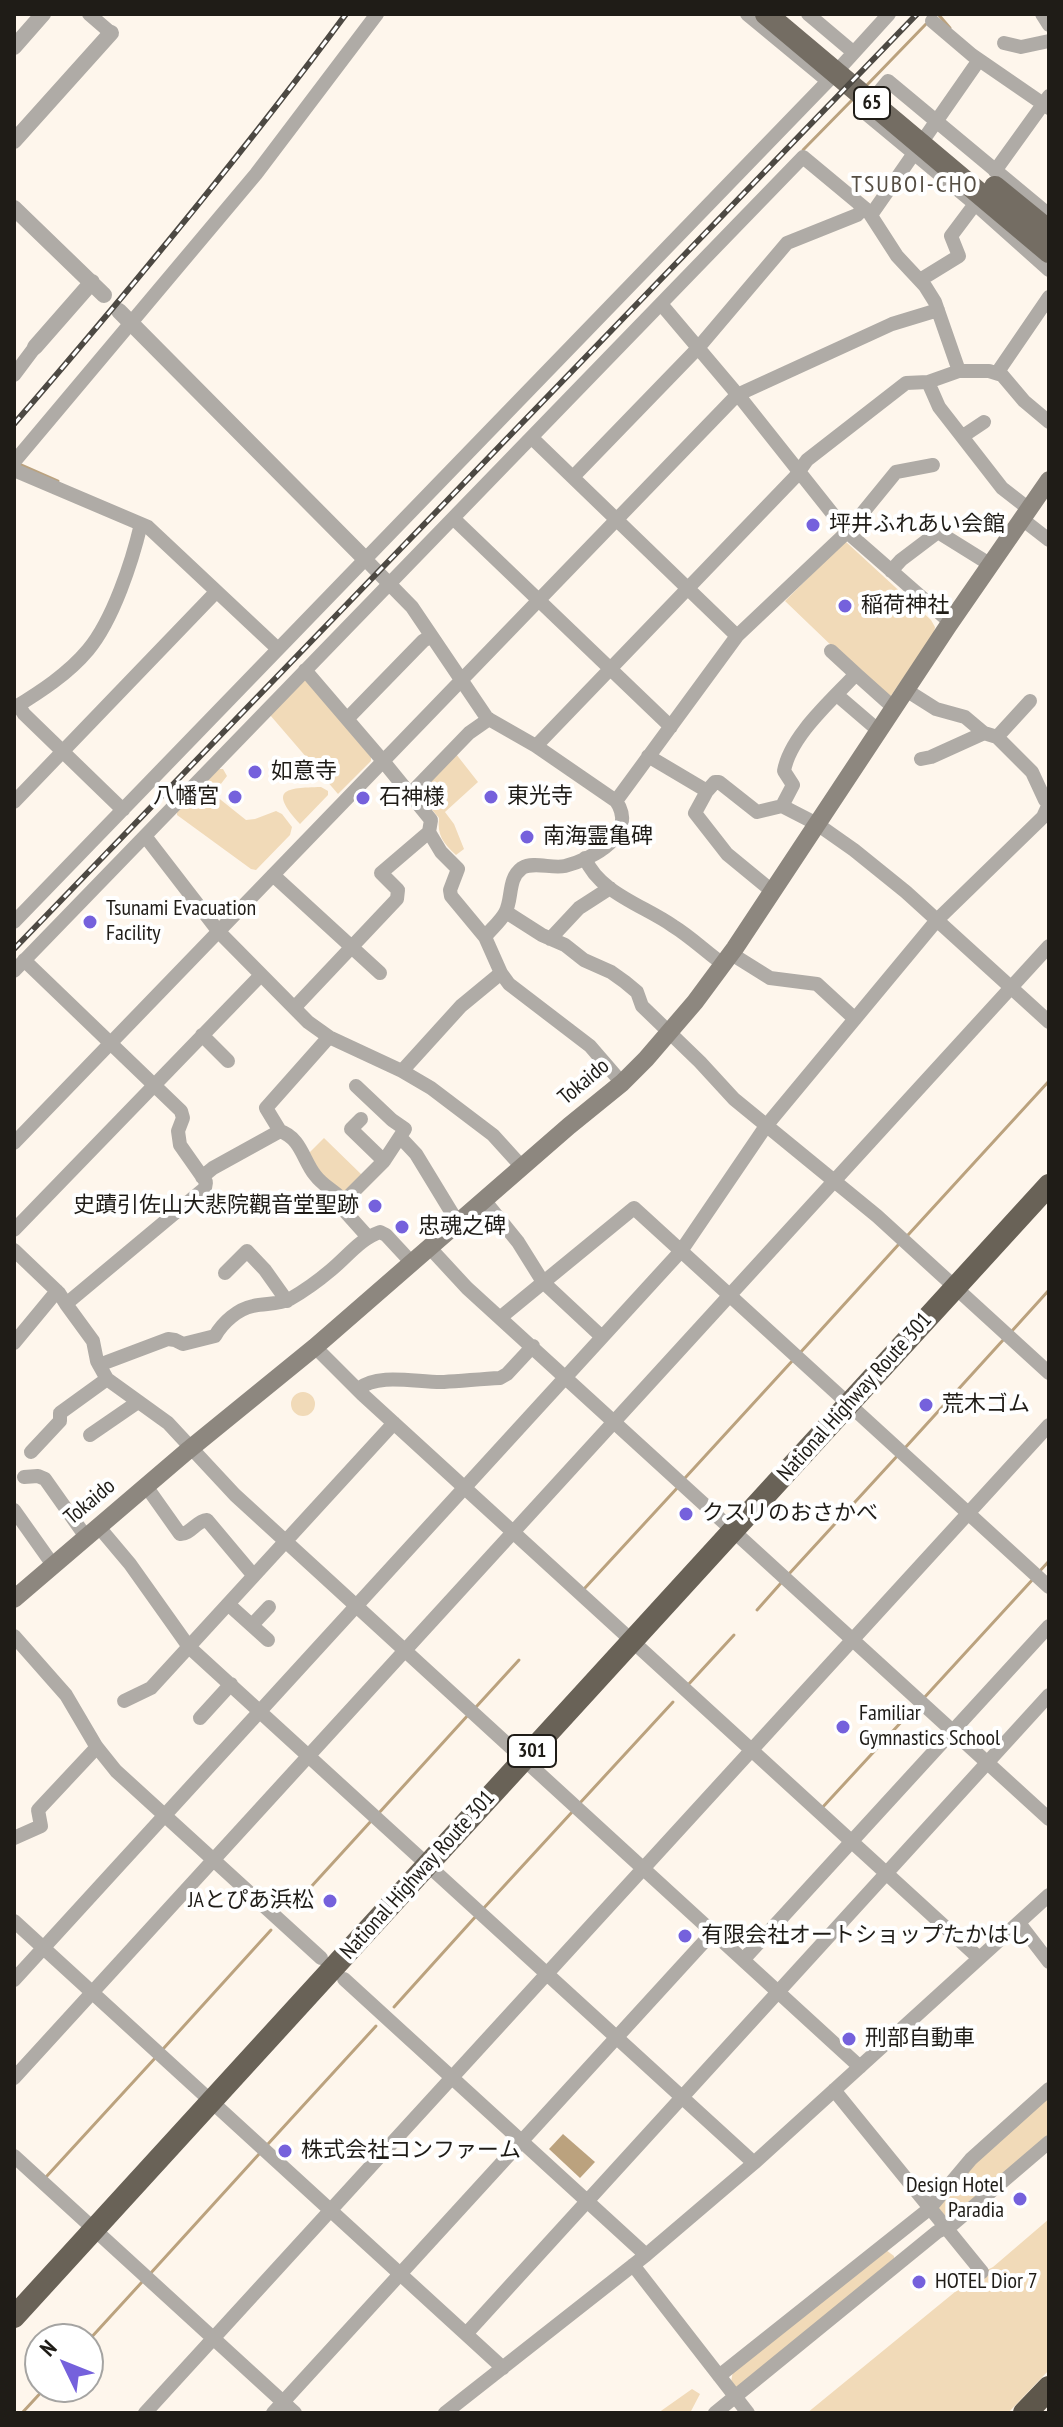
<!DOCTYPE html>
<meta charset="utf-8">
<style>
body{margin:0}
#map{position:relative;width:1063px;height:2427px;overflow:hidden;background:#fef6ec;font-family:"PT Sans Narrow",sans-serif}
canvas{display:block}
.frame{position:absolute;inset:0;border:16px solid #1f1c17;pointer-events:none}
.north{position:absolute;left:24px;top:2323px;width:80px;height:80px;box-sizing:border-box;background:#fff;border:2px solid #a5a4a2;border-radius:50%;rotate:313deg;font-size:22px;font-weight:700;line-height:32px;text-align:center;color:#1f1c17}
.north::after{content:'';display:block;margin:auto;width:28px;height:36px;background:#7561dc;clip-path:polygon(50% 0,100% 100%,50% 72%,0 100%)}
</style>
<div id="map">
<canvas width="1063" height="2427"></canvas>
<div class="frame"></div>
<div class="north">N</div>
</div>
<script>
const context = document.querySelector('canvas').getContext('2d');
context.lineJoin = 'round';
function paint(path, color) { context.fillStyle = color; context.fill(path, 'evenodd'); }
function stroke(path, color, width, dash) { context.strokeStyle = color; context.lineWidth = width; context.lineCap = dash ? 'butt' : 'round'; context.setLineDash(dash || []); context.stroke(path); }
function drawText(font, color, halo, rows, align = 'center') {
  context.font = font + ' "PT Sans Narrow","Noto Sans JP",sans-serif'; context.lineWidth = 8; context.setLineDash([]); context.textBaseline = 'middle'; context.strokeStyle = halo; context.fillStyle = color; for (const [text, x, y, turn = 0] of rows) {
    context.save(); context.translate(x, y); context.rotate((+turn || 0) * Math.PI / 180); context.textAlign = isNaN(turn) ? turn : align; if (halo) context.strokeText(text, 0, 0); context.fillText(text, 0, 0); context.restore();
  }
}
paint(new Path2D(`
 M845,541L931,620L935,627L934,634L890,697H885L785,601Z
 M305,679L371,757V761L338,794L270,715Z
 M456,754L478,782L445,812L454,824L464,849L456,855C443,843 437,835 439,818L418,793Z
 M219,769H223L227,776L217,789L216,796L246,820L255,819L276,811L282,814L292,827L290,835L256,870L251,869L177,815V812Z
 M321,787L328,791V795L300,824C268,789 285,788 321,787Z
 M324,1138L363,1176L345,1194L329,1184L308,1154Z
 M291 1404a12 12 0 1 1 24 0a12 12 0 1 1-24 0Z
 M1049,2094V2137L948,2221L937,2207L959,2178Z
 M1049,2219V2370L1008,2413H807L972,2278L993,2267Z
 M886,2250L894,2256V2261L736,2388L731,2382L733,2371Z
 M692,2389L700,2394L690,2413H658Z`), '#f1dab8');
paint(new Path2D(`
 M563,2134L595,2162L580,2178L549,2149Z`), '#bba27e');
stroke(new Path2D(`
 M938,14L950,28
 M865,87L926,24
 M803,150L854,98
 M17,463L58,481
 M908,1235L1049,1081
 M1011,1332L1049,1290
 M799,1354L899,1244
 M904,1449L1004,1339
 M685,1478L794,1359
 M1038,1573L1049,1561
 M788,1575L899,1454
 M584,1589L679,1486
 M757,1610L781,1583
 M687,1686L734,1635
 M923,1699L1034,1578
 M476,1707L519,1660
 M579,1804L673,1702
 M821,1809L916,1706
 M378,1814L469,1714
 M482,1910L573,1811
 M289,1911L372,1820
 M394,2007L477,1915
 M163,2049L271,1930
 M268,2144L376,2026
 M46,2177L157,2056
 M149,2275L260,2153
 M88,2341L142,2282
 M22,2413L46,2387`), '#bba27e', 3);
stroke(new Path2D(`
 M89,14L111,33
 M747,14L828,81
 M808,14L853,52
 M1042,14L1049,25
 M932,21L972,55L1049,108
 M1004,43L1021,47L1049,41
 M995,171L1049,96
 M871,215L979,60
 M1049,215L888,81L863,111L974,203L1049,270
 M920,280L959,256L951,236L975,204
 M661,304L743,401L847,532L951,623
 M997,373L1049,297
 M14,375L35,347
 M928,382L939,407L1002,488L1029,509
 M963,436L984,422
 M532,438L737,636
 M14,462L256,174L377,14
 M14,470L148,527L278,649
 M573,477L698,348L787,243L857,215L864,208
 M454,519L671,727
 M1022,519L1049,540
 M365,559L412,607L487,718L536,746L616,801C639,834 593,859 565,866C552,869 534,861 522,868C507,879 513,899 505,913C500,922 491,929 485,937
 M891,571L901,560L938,532L991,565
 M831,651L856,674
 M906,690L936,709L965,717L984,733L997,737L1032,772L1045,800L1049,802
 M837,695L879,731
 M19,706L24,714L123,810
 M14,708C40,692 68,674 88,650C113,620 132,562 141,524
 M347,719L423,641L431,636
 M997,737L1030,701
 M536,746L795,477L807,460L906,383L928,382L959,371H989L1002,375L1024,401L1049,422
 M648,756L707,791L715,782H719L757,812L782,806L817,824L854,850L906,892L1049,1022
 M921,759L931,757L984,733
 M707,791L695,813L727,854L772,891
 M410,794L469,733L489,719
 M616,801L737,636L847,532L896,472L933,465
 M14,802L216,592
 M782,806L793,785L784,771C790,736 832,700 856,674L894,708
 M429,832L441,852L458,869L450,890L451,896L485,937L501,973L509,984L590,1046L622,1083
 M145,836L219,932L308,1022L329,1037L402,1071L431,1088L493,1135L522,1167
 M585,858C599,893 645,906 673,926C691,937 706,952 723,964
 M273,875L380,973
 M506,912L542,935L565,945L584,960L611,972L625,982L637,992L642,1006L700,1062L734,1099L877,1216L1049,1373
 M14,922L828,81L889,14
 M550,939L579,908L610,888
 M730,953L770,978L817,984L855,1019
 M24,960L181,1111L183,1118L178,1131L180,1145L206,1182L205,1188L66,1304
 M14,971L803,157L868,211L897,256L925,286L935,302L959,371
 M294,1008L397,899L398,890L381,873L429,832L431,820L383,761L305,670
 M202,1035L228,1061
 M329,1037L266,1108L280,1131C301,1138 303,1160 315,1175C323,1186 335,1191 344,1201
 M402,1071L461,1006L501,973
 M356,1086L392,1120L405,1129L384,1161L344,1201L342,1208L368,1237
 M361,1119L351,1129L384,1161
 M400,1137L416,1154L458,1223
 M14,1143L737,395L892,324L938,310
 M202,1177L213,1168L280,1131
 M484,1200L518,1242L543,1282L602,1337
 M14,1230L260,976
 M430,1248L467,1288L1049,1819
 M14,1250L59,1293L66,1304L93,1341L97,1361L107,1379L168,1423L235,1495L860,2067
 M225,1273L247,1251L265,1270L287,1301
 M501,1317L634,1208L1049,1587
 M14,1343L57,1291
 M315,1347L362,1394L979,1958
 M99,1365L168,1339L175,1340L183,1344L215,1336C223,1322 238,1309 253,1306C266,1303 278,1305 290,1299C304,1291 318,1281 331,1270C347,1257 360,1239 380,1232L386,1235L412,1263
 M358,1389C379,1372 418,1383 444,1382C462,1381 481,1379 500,1378L507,1374L533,1346
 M90,1435L138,1402
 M31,1452L60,1421V1413L107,1379
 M24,1477L38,1476L45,1479L86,1537
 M146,1486L180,1534C190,1535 196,1521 207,1520L254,1576
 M14,1510L53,1565
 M98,1526L130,1564L189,1647L754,2163
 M228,1604L268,1640
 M252,1625L269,1607
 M14,1636L66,1695L96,1746L116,1771L321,1958
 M124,1701L151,1688L394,1423
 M200,1718L231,1684
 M14,1838L41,1826L38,1810L97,1747
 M14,1921L503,2368
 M1019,1923L1049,1962
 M743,1960L1049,1626
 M344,1979L646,2255
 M14,1980L681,1251L766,1126L937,920L1043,817L1049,804
 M14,2078L1049,946
 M834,2090L982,2272
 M14,2156L295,2413
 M633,2265L748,2413
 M466,2334L1049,1695
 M719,2376L929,2209L971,2159L1049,2089
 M145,2413L1049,1425
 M273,2413L713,1932
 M445,2413L646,2255L754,2163L1049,1895
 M715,2413L937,2232L953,2224L1049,2142`), '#afaba6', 14);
stroke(new Path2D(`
 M14,47L43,14
 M14,141L111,33
 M14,208L104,295
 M119,311L365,559
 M35,347L92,282`), '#afaba6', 16);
stroke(new Path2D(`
 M14,1599L186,1452L315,1347L569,1126L622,1083L646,1059L695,1002L735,948L948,626L1049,480`), '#8d877f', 18);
stroke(new Path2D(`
 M766,14L1049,252
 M995,187L1049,231`), '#746d63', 22);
stroke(new Path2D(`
 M14,2317L1049,1185`), '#696257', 22);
stroke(new Path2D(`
 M1025,2413L1049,2388`), '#5e574b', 24);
const rail = new Path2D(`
 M14,424C129,291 241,156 346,14
 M14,949L917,14`);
stroke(rail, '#4d4943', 6);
stroke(rail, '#fff', 3, [9]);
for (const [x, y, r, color] of [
 [813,525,8,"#7561dc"],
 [845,606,8,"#7561dc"],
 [255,772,8,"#7561dc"],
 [235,797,8,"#7561dc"],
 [491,797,8,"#7561dc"],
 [363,798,8,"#7561dc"],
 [527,837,8,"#7561dc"],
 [90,922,8,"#7561dc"],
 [375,1206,8,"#7561dc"],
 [402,1227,8,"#7561dc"],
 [926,1405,8,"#7561dc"],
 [686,1514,8,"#7561dc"],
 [843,1727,8,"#7561dc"],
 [330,1901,8,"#7561dc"],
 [685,1936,8,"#7561dc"],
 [849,2039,8,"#7561dc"],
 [285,2151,8,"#7561dc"],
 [1020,2199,8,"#7561dc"],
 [919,2282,8,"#7561dc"]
]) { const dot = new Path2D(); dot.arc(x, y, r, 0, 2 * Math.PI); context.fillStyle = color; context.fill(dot); stroke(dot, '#fff', 3); }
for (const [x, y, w] of [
 [872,103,36],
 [532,1751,48]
]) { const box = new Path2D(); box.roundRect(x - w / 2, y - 16, w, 32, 6); context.fillStyle = '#fff'; context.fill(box); stroke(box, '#1f1c17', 2); }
drawText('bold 20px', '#1f1c17', null, [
 ["65",872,103],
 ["301",532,1751]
]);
drawText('22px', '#1f1c17', '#fff', [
 ["坪井ふれあい会館",829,525],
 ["稲荷神社",861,606],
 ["如意寺",271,772],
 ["八幡宮",219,797,"right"],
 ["東光寺",507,797],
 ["石神様",379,798],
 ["南海霊亀碑",543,837],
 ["Tsunami Evacuation",106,909],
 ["Facility",106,934],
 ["史蹟引佐山大悲院觀音堂聖跡",359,1206,"right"],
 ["忠魂之碑",418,1227],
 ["荒木ゴム",942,1405],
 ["クスリのおさかべ",702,1514],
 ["Familiar",859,1714],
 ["Gymnastics School",859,1739],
 ["JAとぴあ浜松",314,1901,"right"],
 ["有限会社オートショップたかはし",701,1936],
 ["刑部自動車",865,2039],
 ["株式会社コンファーム",301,2151],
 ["Design Hotel",1004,2186,"right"],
 ["Paradia",1004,2211,"right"],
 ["HOTEL Dior 7",935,2282]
], 'left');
drawText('22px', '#1f1c17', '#fff', [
 ["Tokaido",584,1082,-40],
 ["National Highway Route 301",855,1397,-48],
 ["Tokaido",90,1502,-40],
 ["National Highway Route 301",418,1875,-48]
]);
context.letterSpacing = '2px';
drawText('24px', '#564e43', '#fff', [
 ["TSUBOI-CHO",915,185]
]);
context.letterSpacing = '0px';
</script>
